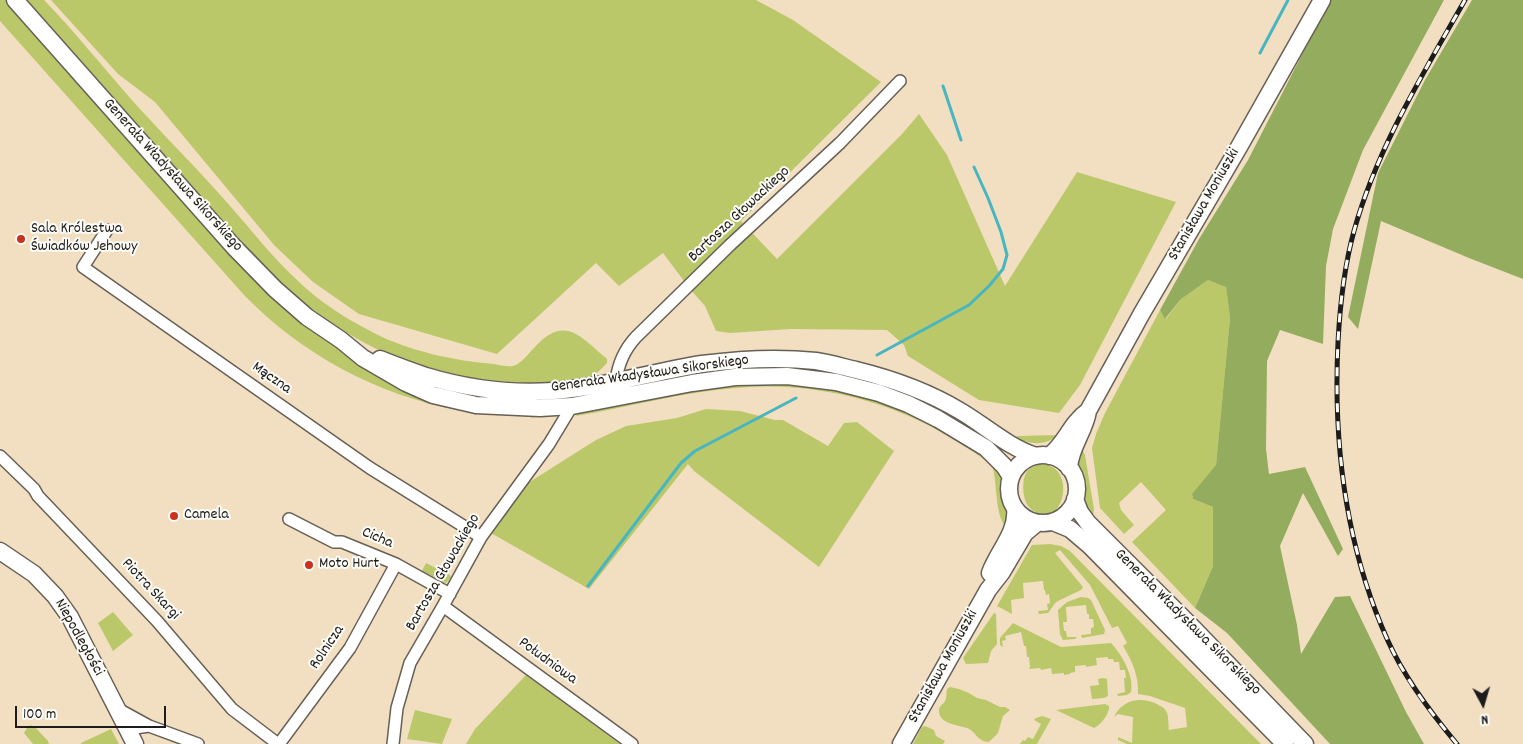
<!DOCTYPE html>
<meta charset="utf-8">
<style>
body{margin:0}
#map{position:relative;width:1523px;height:744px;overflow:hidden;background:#f2dfc1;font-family:Dekko,sans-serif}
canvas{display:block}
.north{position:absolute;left:1458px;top:679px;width:50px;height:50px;-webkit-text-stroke:4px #fdfcf7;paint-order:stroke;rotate:174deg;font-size:14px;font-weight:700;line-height:20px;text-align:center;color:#1c1c1c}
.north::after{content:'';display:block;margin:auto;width:18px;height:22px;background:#1c1c1c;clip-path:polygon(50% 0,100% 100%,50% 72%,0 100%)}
.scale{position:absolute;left:15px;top:706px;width:151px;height:22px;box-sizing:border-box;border:2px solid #1c1c1c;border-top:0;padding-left:6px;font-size:15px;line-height:18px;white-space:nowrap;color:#1c1c1c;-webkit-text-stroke:4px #fdfcf7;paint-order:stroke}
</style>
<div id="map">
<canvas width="1523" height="744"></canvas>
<div class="north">N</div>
<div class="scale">100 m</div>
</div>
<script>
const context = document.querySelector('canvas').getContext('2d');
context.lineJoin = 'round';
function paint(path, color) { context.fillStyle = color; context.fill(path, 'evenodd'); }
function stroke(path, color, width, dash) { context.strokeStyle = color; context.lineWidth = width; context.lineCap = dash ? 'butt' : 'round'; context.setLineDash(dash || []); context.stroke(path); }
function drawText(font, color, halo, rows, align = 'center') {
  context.font = font + ' Dekko,sans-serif'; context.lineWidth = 4; context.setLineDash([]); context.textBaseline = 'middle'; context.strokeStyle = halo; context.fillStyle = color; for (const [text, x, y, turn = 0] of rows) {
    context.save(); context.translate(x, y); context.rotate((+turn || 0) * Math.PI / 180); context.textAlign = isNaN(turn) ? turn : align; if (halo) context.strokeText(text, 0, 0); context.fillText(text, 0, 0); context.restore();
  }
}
paint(new Path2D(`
 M0,0H6L22,16L240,262L403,386L534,414V418C523,415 511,416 500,415C486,414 472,413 458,410C377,395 301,354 244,295L0,21Z
 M27,0H44C75,32 102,66 131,99C164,136 199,170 231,207C253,232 273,258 297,280C319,302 347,319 374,333C409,351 455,361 494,364C500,365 506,367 513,366C521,364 527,355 533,349C564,314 579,335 607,359V363C602,368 598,373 592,376C575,384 551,383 532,382V384C505,382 478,381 452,375C376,358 320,321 265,268Z
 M51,0H756L793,20L881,82L741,221L777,259L902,134L919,114L947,155L1005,286L1077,172L1176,202L1080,385L1059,413L979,400L908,356L904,345L887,330L791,329L730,333L716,331L705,306L690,289L663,253L619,286L596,263L497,354L359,314L313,282L274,245L155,102L118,74Z
 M1208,280L1226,286L1230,318L1216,466L1192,495L1193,499L1213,507V566L1195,608L1132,542L1166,510L1141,482L1119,503L1121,510L1134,525L1124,534L1100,508L1092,448L1096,434L1105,413L1160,310L1166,319L1180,300Z
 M757,383L809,385L861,395L918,416L987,458L985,460C913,407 825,380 736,388C683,392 628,407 576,416L579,413L587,410L706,387Z
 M706,409L740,411L775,420H783L828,446L844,423L857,422L894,451L819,567L694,471L688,464L589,589L491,533L528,483L596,440L626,426L677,418Z
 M1058,435C1044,447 1029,444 1014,437L1018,436Z
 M1082,449L1085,455L1094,509L1093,517L1086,503L1084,481L1078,463V457Z
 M1038,464C1082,462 1062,540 1029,507C1022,499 1021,478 1028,470C1031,467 1035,466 1038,464Z
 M992,465L997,468L1002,480L1005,502L1008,513L1007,528C994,516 998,483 992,465Z
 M1050,544L1061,546L1070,551L1261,744H1127L1118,740V737L1132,743L1133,717L1118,714L1114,717C1122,700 1140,696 1157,704C1160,706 1164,707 1166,711C1169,715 1168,724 1169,730L1187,727L1185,708L1150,696L1138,694C1139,676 1132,661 1123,646L1127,643L1118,626L1112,628L1090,585L1060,550L1055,553L1083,587L1081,590L1056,602L1048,613L1039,614L1038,611L1048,610L1047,604L1050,603L1049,594L1046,595L1045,590H1044L1043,581L1023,583L1024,598L1011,600L1012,614L997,606L1032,545Z
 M426,563L450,575L451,577L448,581L446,583L422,571Z
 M1081,597L1088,598L1091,600L1105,630L1104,634L1082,638L1081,635L1091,634V628L1094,627L1093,619H1089V614H1087L1086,605L1066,607L1067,622H1063L1064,631H1066L1067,637H1077L1075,639L1063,640L1060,634L1058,610L1067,602Z
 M113,612L133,635L113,651L98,623Z
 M994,613L996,614L997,644L991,651L988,663L966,664L963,658Z
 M1013,623L1061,647L1111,643C1122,655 1134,675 1131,692L1127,695L1118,696L1117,694L1125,692L1124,678H1126L1125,670H1120L1119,662H1114L1113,659H1108V657L1096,658L1097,665L1086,667V665L1075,666V672L1070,673V674L1064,675V673L1052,674L1051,668L1041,670L1040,668L1029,669L1030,667L1029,657H1027L1026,646H1024L1021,632L1005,636L1006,640L1002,641L1003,647L1000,645V638Z
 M526,675L620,744H466L475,729Z
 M1103,678L1107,679L1108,696L1104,698L1092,699L1090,686L1099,685L1098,679Z
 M950,687L959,689L969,693L977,698L986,700L1000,707H1005L1010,710L1003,716L998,733L989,742C976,741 977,732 967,728C958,725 939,724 939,711C939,705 943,705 945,701C947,698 946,693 947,689Z
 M1105,704L1109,706C1110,713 1101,725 1094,728L1056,710Z
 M415,710L452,719L442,744L407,739Z
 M1042,716L1051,719L1037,744H1020L1023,740L1025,741L1028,737L1033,739L1041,724L1034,720L1036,718Z
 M30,725L35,727L48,741L49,744H33L24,733L27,728Z
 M925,726L934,730L936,736L945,741L943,744H913L922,727Z
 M111,729L119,744H81V743Z`), '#bbc86a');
paint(new Path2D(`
 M1330,0H1444L1363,150L1333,229L1326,266L1323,344L1280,330L1267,361L1266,449L1269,474L1305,467L1343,549L1338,556L1303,493L1280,546L1297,625L1301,654L1335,597L1350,596L1406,712L1424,744H1330L1227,633L1195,608L1213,566V507L1193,499L1192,494L1216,465L1230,318L1226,287L1208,280L1180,300L1165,319L1160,310L1199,239L1248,160Z
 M1472,0H1523V279L1469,258L1381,221L1358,329L1348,317L1378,173L1425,80Z`), '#94ac5e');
stroke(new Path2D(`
 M1260,53L1288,0
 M943,86L961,140
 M877,355L969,305L989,286L1003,269L1007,255L1001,232L988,198L974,167
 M588,586L681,463L695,451L796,398`), '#47b6c0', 3);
const street = new Path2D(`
 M107,230L83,267L370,468L481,537
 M616,381C618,364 624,350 636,337L730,245L840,143L900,81
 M0,456L34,489L38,496L157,621L232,709L278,744
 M289,519L334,542H342L396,564L450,594
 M443,606L632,744
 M118,709L149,726
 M128,731L135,728L149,726L198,744
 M279,744L350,648L396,564
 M393,744L397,708L410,663L443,606L481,537L549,444L572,406`);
const secondary = new Path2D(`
 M15,0L234,247L275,289L307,317L341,340L363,358L406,383L433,395L476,405L540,408L572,406L692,383L735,377L787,376L836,382L879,393L908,404L938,419L986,448L1004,466L1011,477
 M380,359C395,365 411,371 426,376C466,388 511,394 553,391C604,387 653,372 702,364C740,359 778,357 816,361C829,363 843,367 856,370C893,379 929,392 962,412C987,427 1008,447 1036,456
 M1009 489a34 34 0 1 1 68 0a34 34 0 1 1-68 0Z
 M1049,456C1067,442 1069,425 1088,411
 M1069,468C1070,447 1085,431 1088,411L1142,313L1239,147L1322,0
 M1075,499L1080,512L1088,523L1191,626L1305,744
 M1053,522L1070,529L1090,546L1285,744
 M0,551L34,574L55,596L70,617L135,744
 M990,573C998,551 1018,532 1015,508
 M901,744L988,590L1002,572L1025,533L1037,523`);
stroke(street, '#676056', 14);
stroke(secondary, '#676056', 19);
stroke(street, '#fff', 11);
stroke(secondary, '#fff', 16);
const rail = new Path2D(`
 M1457,744C1431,713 1405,679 1388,641C1346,548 1333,444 1338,342C1340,305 1344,267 1354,231C1377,148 1423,74 1465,0`);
stroke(rail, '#1c1c1c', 5);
stroke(rail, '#fdfcf7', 3, [9]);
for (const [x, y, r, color] of [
 [21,239,5,"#c8321e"],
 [174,516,5,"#c8321e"],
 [309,565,5,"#c8321e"]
]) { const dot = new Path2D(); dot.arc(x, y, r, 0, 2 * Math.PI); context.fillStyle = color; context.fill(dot); stroke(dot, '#fdfcf7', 2); }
drawText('16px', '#1c1c1c', '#fdfcf7', [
 ["Generała Władysława Sikorskiego",172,176,48],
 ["Stanisława Moniuszki",1205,205,-60],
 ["Bartosza Głowackiego",740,215,-43],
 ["Generała Władysława Sikorskiego",650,375,-8],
 ["Mączna",271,379,35],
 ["Cicha",377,539,23],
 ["Bartosza Głowackiego",444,573,-60],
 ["Piotra Skargi",150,590,47],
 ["Generała Władysława Sikorskiego",1187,623,45],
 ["Niepodległości",78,638,61],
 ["Rolnicza",328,648,-56],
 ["Południowa",547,662,36],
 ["Stanisława Moniuszki",944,667,-61]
]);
drawText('16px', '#1c1c1c', '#fdfcf7', [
 ["Sala Królestwa",31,230],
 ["Świadków Jehowy",31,248],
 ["Camela",184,516],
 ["Moto Hurt",319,565]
], 'left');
</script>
